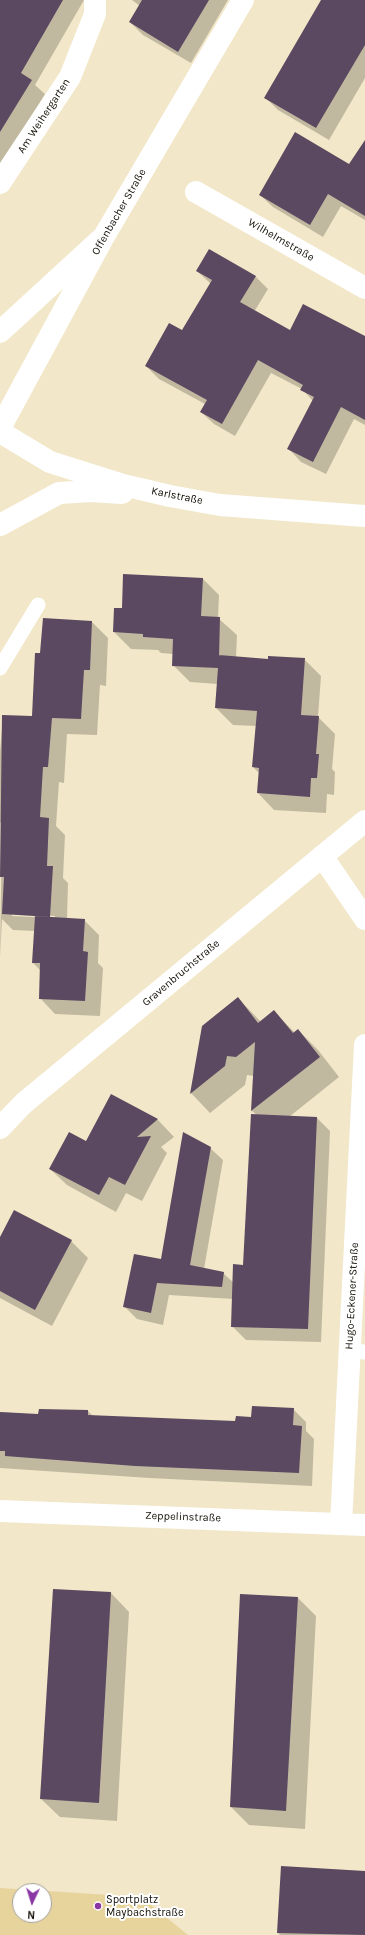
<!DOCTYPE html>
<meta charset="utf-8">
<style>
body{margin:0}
#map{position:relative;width:365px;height:1935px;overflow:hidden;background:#f2e7c8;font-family:Karla,sans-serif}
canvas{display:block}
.north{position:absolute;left:12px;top:1883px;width:40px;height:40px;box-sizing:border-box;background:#fff;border:1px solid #a19f9b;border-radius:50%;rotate:184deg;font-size:11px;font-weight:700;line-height:16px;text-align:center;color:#130f05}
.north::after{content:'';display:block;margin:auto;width:14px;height:18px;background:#8a36a4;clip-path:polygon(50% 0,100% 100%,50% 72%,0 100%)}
</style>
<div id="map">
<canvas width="365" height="1935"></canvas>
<div class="north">N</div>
</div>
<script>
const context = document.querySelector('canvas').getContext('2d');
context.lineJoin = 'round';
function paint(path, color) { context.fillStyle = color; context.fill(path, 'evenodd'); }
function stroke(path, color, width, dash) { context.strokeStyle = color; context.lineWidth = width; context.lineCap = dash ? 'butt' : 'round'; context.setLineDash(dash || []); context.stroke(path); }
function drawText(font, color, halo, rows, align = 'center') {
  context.font = font + ' Karla,sans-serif'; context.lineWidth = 4; context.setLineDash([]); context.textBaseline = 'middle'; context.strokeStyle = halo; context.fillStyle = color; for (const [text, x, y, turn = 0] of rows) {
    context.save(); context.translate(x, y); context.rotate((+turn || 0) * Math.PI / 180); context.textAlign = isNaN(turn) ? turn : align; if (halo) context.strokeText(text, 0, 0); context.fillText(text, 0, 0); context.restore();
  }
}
paint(new Path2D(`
 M0,1888L141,1897L188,1935H0ZM20,1891H44V1915H20Z`), '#e7d39c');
paint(new Path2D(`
 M0,0H84L35,85L45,94L11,150L0,177Z
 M132,0H228L191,63L143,35L130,22L140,6Z
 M322,0H365V78L329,140L278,110L265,97Z
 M365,142V220L341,206L323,237L273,207L260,195L349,166Z
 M197,271L255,276L268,289L254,312L290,332L365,341V425L354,419L326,474L301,462L289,449L313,401L302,389L271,373L235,436L214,424L201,412L205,404L159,379L146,366L182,331L211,284Z
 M202,578L219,595L218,618L237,635L236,658L269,660L304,659L321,676L318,717L335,734L332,769L335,772L334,795L327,794L326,813L274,810L258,793L259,773L253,767L256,726L233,725L216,708L218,684L190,682L173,665V654L161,653L158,650L131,649L114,632L122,609Z
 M44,619L92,622L108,638L106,686L100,685L97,735L67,734L64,783L59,782L56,826L65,835L63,878L68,883L67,919L84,920L99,935L98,963L103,968L100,1016L55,1014L40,998L41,971L33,963L35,931L13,930L2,919L0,958L2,824L0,822V752L3,716L33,717L41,654ZM12,914L55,916V918L12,916Z
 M238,998L261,1022L274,1011L295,1033L298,1030L318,1050L339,1077L289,1117L317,1118L330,1131L321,1342L246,1340L232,1326L233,1299L169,1295L163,1325L137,1319L125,1307L162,1260L210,1148L223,1160L204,1269L223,1273L234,1283L244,1266L257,1115L252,1111L254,1076L247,1075L245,1085L210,1113L191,1093L203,1026Z
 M111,1096L158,1120L174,1137L161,1147L167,1153L142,1201L126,1193L116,1212L67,1185L50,1169L86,1143Z
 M0,1239L71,1241L88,1258L52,1326L0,1298Z
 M293,1409L306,1422V1431L314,1439L312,1486L149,1478L0,1468V1412L39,1415L40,1410L88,1411L93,1416L236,1422Z
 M111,1593L129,1612L117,1821L60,1817L41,1799Z
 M298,1598L316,1616L305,1829L249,1825L231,1807Z
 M282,1867L365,1872V1935H280L278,1933Z`), '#0003');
paint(new Path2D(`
 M0,0H63L21,73L32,80L0,132Z
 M142,0H209L178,52L129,22Z
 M321,0H365V45L316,128L264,98Z
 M295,132L349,164L365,140V216L328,194L310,225L259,195Z
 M209,249L256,276L240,302L290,330L303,304L365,336V420L341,407L313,462L287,449L314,397L300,390L303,385L258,360L222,424L200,412L207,400L145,366L169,323L182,330L212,280L196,271Z
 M123,574L203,578L201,616L220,617L219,658V655L268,659V656L305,658L301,715L319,716L316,754H319L317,778H311L310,797L257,793L259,768L252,767L257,711L215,708L218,668L172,666L173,639L143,637V634L113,632L114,608H122Z
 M43,618L92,621L90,670H84L81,719L52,718L48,767H43L40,817L49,818L47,866H53L50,917L2,914L4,877H0L2,715L32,716L35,653H40Z
 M35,916L85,919L83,951L88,952L85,1001L39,999L40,963H32Z
 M238,997L258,1023L274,1010L293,1033L298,1029L320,1057L251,1111L255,1042L236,1057L227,1056L225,1066L190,1094L202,1026Z
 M111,1094L158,1119L137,1137L151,1136L125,1185L109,1177L99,1195L49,1169L69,1132L86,1141Z
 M251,1114L317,1117L308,1329L231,1327L233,1264L243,1265Z
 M183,1132L211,1147L190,1265L224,1272L222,1287L157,1283L151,1313L123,1307L134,1254L161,1259Z
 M14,1210L72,1240L35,1310L0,1291V1237Z
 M252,1406L294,1408L293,1425L302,1426L299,1473L135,1466L5,1456V1451H0V1412L38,1414L39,1409L88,1410V1415L235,1421L236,1416L251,1417Z
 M53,1589L111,1592L99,1803L40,1799Z
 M240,1594L298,1597L286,1811L230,1807Z
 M281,1866L365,1871V1935L277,1933Z`), '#5a4960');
stroke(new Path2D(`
 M0,668L38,605
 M349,1351L365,1352`), '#fff', 15);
stroke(new Path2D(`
 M0,183L70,77L95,14V0
 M196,192L365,288
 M0,332L100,240
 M0,432L50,462L123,485L170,496L220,505L365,516
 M0,525L59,493L91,491L122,493
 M322,856L365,919
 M0,1128L24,1103L365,821
 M0,1511L365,1525
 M341,1524L365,1045`), '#fff', 22);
stroke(new Path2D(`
 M0,428L103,238L243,0`), '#fff', 22);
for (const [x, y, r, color] of [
 [98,1906,4,"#8a36a4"]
]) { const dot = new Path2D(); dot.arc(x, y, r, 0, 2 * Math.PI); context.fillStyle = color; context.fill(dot); stroke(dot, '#fff', 1.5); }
drawText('11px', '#130f05', '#fff', [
 ["Am Weihergarten",44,116,-57],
 ["Offenbacher Straße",119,212,-60],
 ["Wilhelmstraße",281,240,30],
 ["Karlstraße",177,496,11],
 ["Gravenbruchstraße",181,973,-40],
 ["Hugo-Eckener-Straße",352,1296,-87],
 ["Zeppelinstraße",183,1517,2]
]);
drawText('11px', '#130f05', '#fff', [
 ["Sportplatz",106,1900],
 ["Maybachstraße",106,1913]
], 'left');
</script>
